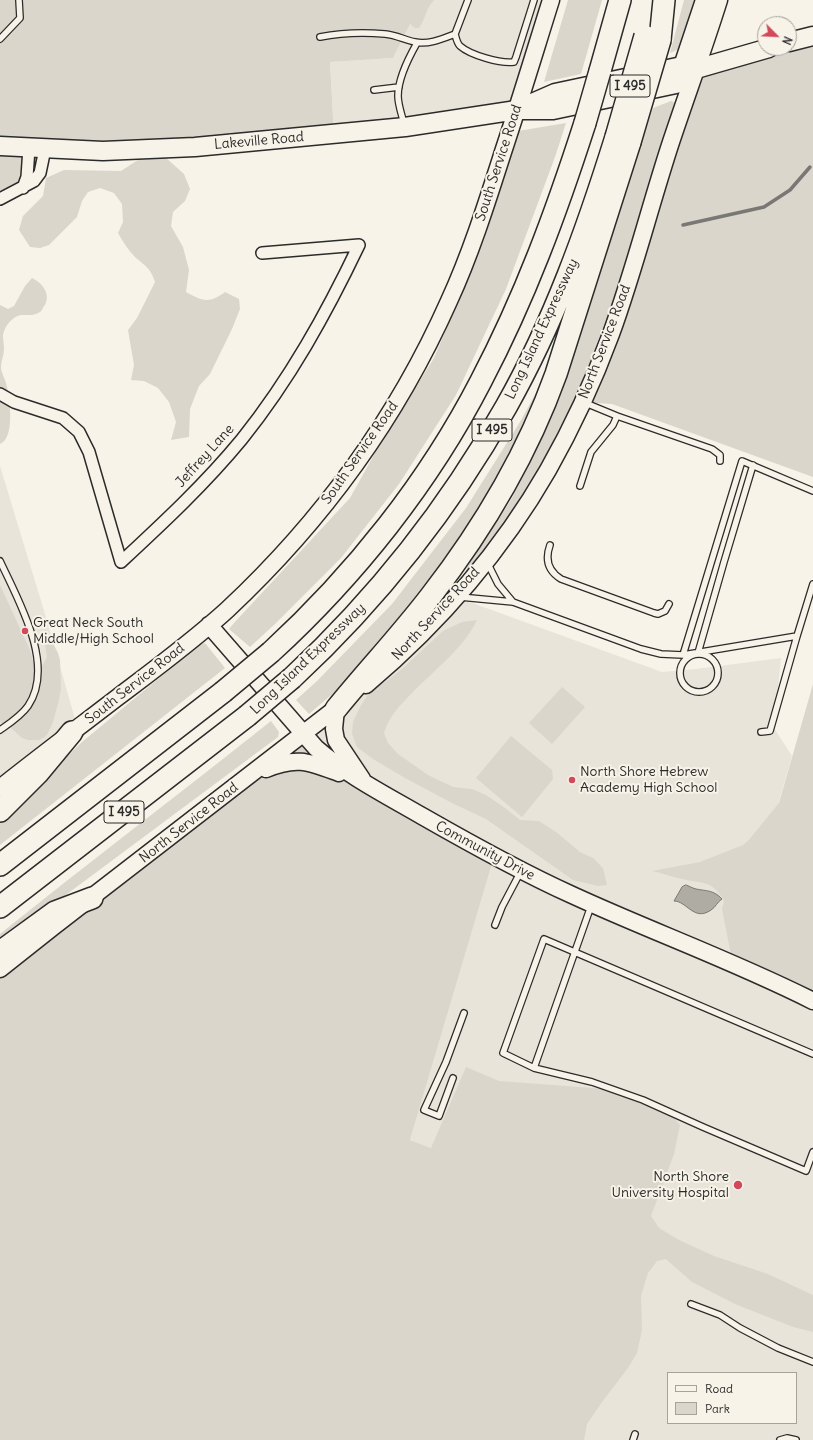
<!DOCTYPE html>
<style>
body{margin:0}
#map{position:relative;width:813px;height:1440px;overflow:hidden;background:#f7f3e8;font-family:Delius,sans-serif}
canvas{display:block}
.legend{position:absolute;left:667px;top:1372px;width:130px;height:52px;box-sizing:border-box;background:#f7f3e8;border:1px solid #a5a39c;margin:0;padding:5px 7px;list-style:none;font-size:12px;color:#2b2b2b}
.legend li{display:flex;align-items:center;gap:8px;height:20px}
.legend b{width:20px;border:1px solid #a5a39c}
.north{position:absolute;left:757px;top:16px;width:40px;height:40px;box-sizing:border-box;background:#f7f3e8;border:1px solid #a5a39c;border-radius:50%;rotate:114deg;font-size:11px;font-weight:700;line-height:16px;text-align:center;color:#2b2b2b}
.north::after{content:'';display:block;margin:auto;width:14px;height:18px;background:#d1495b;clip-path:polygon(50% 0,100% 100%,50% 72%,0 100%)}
</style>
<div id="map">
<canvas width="813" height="1440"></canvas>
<ul class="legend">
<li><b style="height:5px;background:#f7f3e8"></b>Road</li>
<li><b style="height:11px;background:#dad6cc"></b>Park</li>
</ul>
<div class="north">N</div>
</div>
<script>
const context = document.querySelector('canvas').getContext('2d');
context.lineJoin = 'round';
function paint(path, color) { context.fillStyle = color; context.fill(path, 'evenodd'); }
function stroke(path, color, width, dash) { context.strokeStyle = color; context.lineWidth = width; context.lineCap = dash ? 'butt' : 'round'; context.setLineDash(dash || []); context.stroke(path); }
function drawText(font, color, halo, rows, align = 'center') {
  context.font = font + ' Delius,sans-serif'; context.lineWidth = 4; context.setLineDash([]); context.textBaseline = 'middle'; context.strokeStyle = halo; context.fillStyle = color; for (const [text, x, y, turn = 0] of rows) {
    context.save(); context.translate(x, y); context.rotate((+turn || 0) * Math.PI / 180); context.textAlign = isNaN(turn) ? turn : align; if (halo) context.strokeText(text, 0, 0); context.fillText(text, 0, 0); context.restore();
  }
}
paint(new Path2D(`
 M430,0H548L513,112L334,136L330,62L393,58L414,15Z
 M0,466L45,614L77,726L0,786Z
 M456,597L662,672L696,669L781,658L774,728L792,756L733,964L813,1001V1440H576L431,1148L410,1140L494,857L303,735ZM668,1373H796V1423H668Z`), '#e8e4da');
paint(new Path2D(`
 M0,0H434C425,9 426,19 419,28H415L410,24L393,58L330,62L334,136L42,151L39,169L0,197Z
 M568,0H602L581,74L544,82Z
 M684,0H696L679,49L670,53Z
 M813,36V477L612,404L583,402L696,69L769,48H789Z
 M671,101L676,103L609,312L573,405L540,469L477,565L468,572L466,570L473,557L511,500L541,440L572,361L601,271L633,161L643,139L653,108Z
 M566,123L555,157L506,289L456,395L399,484L341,558L275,624L250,647L229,629L234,623L350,498L375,453L434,358L484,240L518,131Z
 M147,154L165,157L184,174L190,189L185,201L173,212L171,226L183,247L189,270L186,292C202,301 209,304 225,292L239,299L240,309L232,329L210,374L199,386L190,409L189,437L171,440L176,422L169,402L158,388L144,381L131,380L134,365L128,330L137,318L155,282C150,267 146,267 135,257C128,250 123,242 118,233L123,222L122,204L114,193L100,188L88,192L82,201L77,217L49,245L40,248L30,247L19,230L23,216L43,196L46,178L64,170L121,171Z
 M32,278C42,283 51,293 45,305C43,307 42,311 40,312C34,316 29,315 22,315C12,316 4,327 3,336C3,340 4,345 4,349C4,355 1,361 1,367C1,373 6,380 7,387C10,401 15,438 0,444V305L8,309L14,306L25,286Z
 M555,358L487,507L365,666L309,714L296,700L317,681L392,604L466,508L520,422Z
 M0,585L30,650L33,661L43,665L47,657L45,644V628L58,653L60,660L61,688L59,700L53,722L48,733L45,737L39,740H28L22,738L10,727L0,722Z
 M477,620C464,648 433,671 412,693C400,705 389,716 384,733L388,743L398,754L428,775L453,787L472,789L486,795L505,808L520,820L539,821L556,832L580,852L593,858L603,868L607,885L598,886L573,880L486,819L454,804L405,778L373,759L357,747L352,734L353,722L360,707L367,696L402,669L443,631L462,622Z
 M205,643L225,668L0,845V821L8,813L82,742L199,645Z
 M813,684V1001L733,965L722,909L724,901C712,879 702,884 682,879C672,877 662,873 652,871L700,862L743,845L748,841L779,803Z
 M562,687L585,707L552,744L529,723Z
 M271,721L279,732L278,737L0,944V934C89,862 181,793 271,721Z
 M303,735L494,857L410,1140L431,1148L466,1067L499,1081L606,1089L652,1106L673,1117L680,1125L674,1154L651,1216L659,1228L679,1240L714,1256L768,1274L813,1295V1332L793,1327L735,1304L692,1282L666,1259L657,1261L648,1273L641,1296L642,1330L637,1353L628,1368L602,1402L587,1424L584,1440H0V969Z
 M511,736L552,770L553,779L522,817L476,778Z`), '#dad6cc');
const water = new Path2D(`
 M686,885C689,886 692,888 696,889C706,891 714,890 722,899C717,902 716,907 711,910C694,922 687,901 674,901L682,887Z`);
paint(water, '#afaca4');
stroke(water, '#7a7874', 1);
stroke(new Path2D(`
 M683,225L764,207L790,190L810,167`), '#7a7874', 3.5);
const lane = new Path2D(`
 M468,0L455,34C456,38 457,43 460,46C470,55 501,64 514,62L516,57L534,0
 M320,37C340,33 364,32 385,34C396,35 405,40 415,42C428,45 442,39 455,34
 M0,39L20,18L19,0
 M374,90L399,87
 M404,124C402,115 398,105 398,96C398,79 409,57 417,43
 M583,402L617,416L712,449L720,455V461
 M580,486L591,452L613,425L617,416
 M550,545C545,559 548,571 561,579L654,613L658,614L665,611L669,604
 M0,561C18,600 56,665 28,706C21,716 10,723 0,730
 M487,562L498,584L513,602
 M460,597L513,602L641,649L661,654L683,655L797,636L770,731L761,732
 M797,636L813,584
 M698,653L724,562L753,465
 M680 673a19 19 0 1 1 38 0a19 19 0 1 1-38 0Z
 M683,655L742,461L813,491
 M495,925L502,907L521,871
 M813,1054L544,939L503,1053L534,1068L592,1082L643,1100L703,1127L806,1171L813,1152
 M534,1068L591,906
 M453,1078L439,1116L424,1110L446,1062L464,1013
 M691,1304L720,1315L740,1328L778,1348L813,1362
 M633,1440L635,1434
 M780,1440L787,1438L796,1440`);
const street = new Path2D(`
 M23,188L27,177L29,148
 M0,199L34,181L40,173L45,149
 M0,394L14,402L63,418L79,432L89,452L121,562C163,523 205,484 242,439C290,379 326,314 359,245L262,253`);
const secondary = new Path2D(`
 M678,78L704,0
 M209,625L316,748C348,776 386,795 422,816C471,844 519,871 570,894C650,931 734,961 813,1001
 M366,685C438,624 501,552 548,470C573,426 594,380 611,334C634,271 650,206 671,142C687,94 704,48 719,0
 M336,709L334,729L336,740L362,779
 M266,769C297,756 309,762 339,773
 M0,788C39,757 79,727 118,697C155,669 193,641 227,610C320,523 397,418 449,301C471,253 487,202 503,152C520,101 535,51 551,0
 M0,969L53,927L344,702`);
const primary = new Path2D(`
 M789,42L813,36
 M523,107L555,93L682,66L696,69
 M0,146L103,151L195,147L405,127L517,110H553L676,84L696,69L769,48`);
const highway = new Path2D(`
 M660,40L664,0
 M600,71L620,0
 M271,652C355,575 429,482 481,381C525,297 556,213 585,123
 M292,678C377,599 449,508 506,407C554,322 587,230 616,137
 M336,709C367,671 400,636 430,597C482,530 527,455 556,374L630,142
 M0,811L38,773L72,732
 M0,865L223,692
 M0,907L247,716
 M0,952L55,912L92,898`);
stroke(lane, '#2b2b2b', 8);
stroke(street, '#2b2b2b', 14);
stroke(secondary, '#2b2b2b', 19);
stroke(primary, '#2b2b2b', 21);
stroke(highway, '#2b2b2b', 24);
stroke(lane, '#f7f3e8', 5.5);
stroke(street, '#f7f3e8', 11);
stroke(secondary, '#f7f3e8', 16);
stroke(primary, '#f7f3e8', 18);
stroke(highway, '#f7f3e8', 21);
const highwayBridge = new Path2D(`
 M585,123L600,71
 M616,137L645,36
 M630,142L660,40
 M223,692L271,652
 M247,716L292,678`);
stroke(highwayBridge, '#2b2b2b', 24, []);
stroke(highwayBridge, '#f7f3e8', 21);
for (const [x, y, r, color] of [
 [25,631,4,"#d1495b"],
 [572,780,4,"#d1495b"],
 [738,1185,5,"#d1495b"]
]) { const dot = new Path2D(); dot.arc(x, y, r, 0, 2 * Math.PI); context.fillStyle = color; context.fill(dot); stroke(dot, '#f7f3e8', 1.5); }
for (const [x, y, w] of [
 [630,86,40],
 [492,430,40],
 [124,812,40]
]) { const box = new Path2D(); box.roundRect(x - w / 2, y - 11, w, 22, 3); context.fillStyle = '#f7f3e8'; context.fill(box); stroke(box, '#2b2b2b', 1); }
drawText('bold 13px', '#2b2b2b', null, [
 ["I 495",630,86],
 ["I 495",492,430],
 ["I 495",124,812]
]);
drawText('14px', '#2b2b2b', '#f7f3e8', [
 ["Lakeville Road",259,141,-5],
 ["South Service Road",499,163,-72],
 ["Long Island Expressway",542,329,-65],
 ["North Service Road",605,342,-69],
 ["South Service Road",360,453,-55],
 ["Jeffrey Lane",205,456,-48],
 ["North Service Road",436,614,-47],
 ["Long Island Expressway",308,659,-44],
 ["South Service Road",135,684,-38],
 ["North Service Road",189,823,-38],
 ["Community Drive",485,851,28]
]);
drawText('14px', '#2b2b2b', '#f7f3e8', [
 ["Great Neck South",33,623],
 ["Middle/High School",33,639],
 ["North Shore Hebrew",580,772],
 ["Academy High School",580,788],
 ["North Shore",729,1177,"right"],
 ["University Hospital",729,1193,"right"]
], 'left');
</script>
